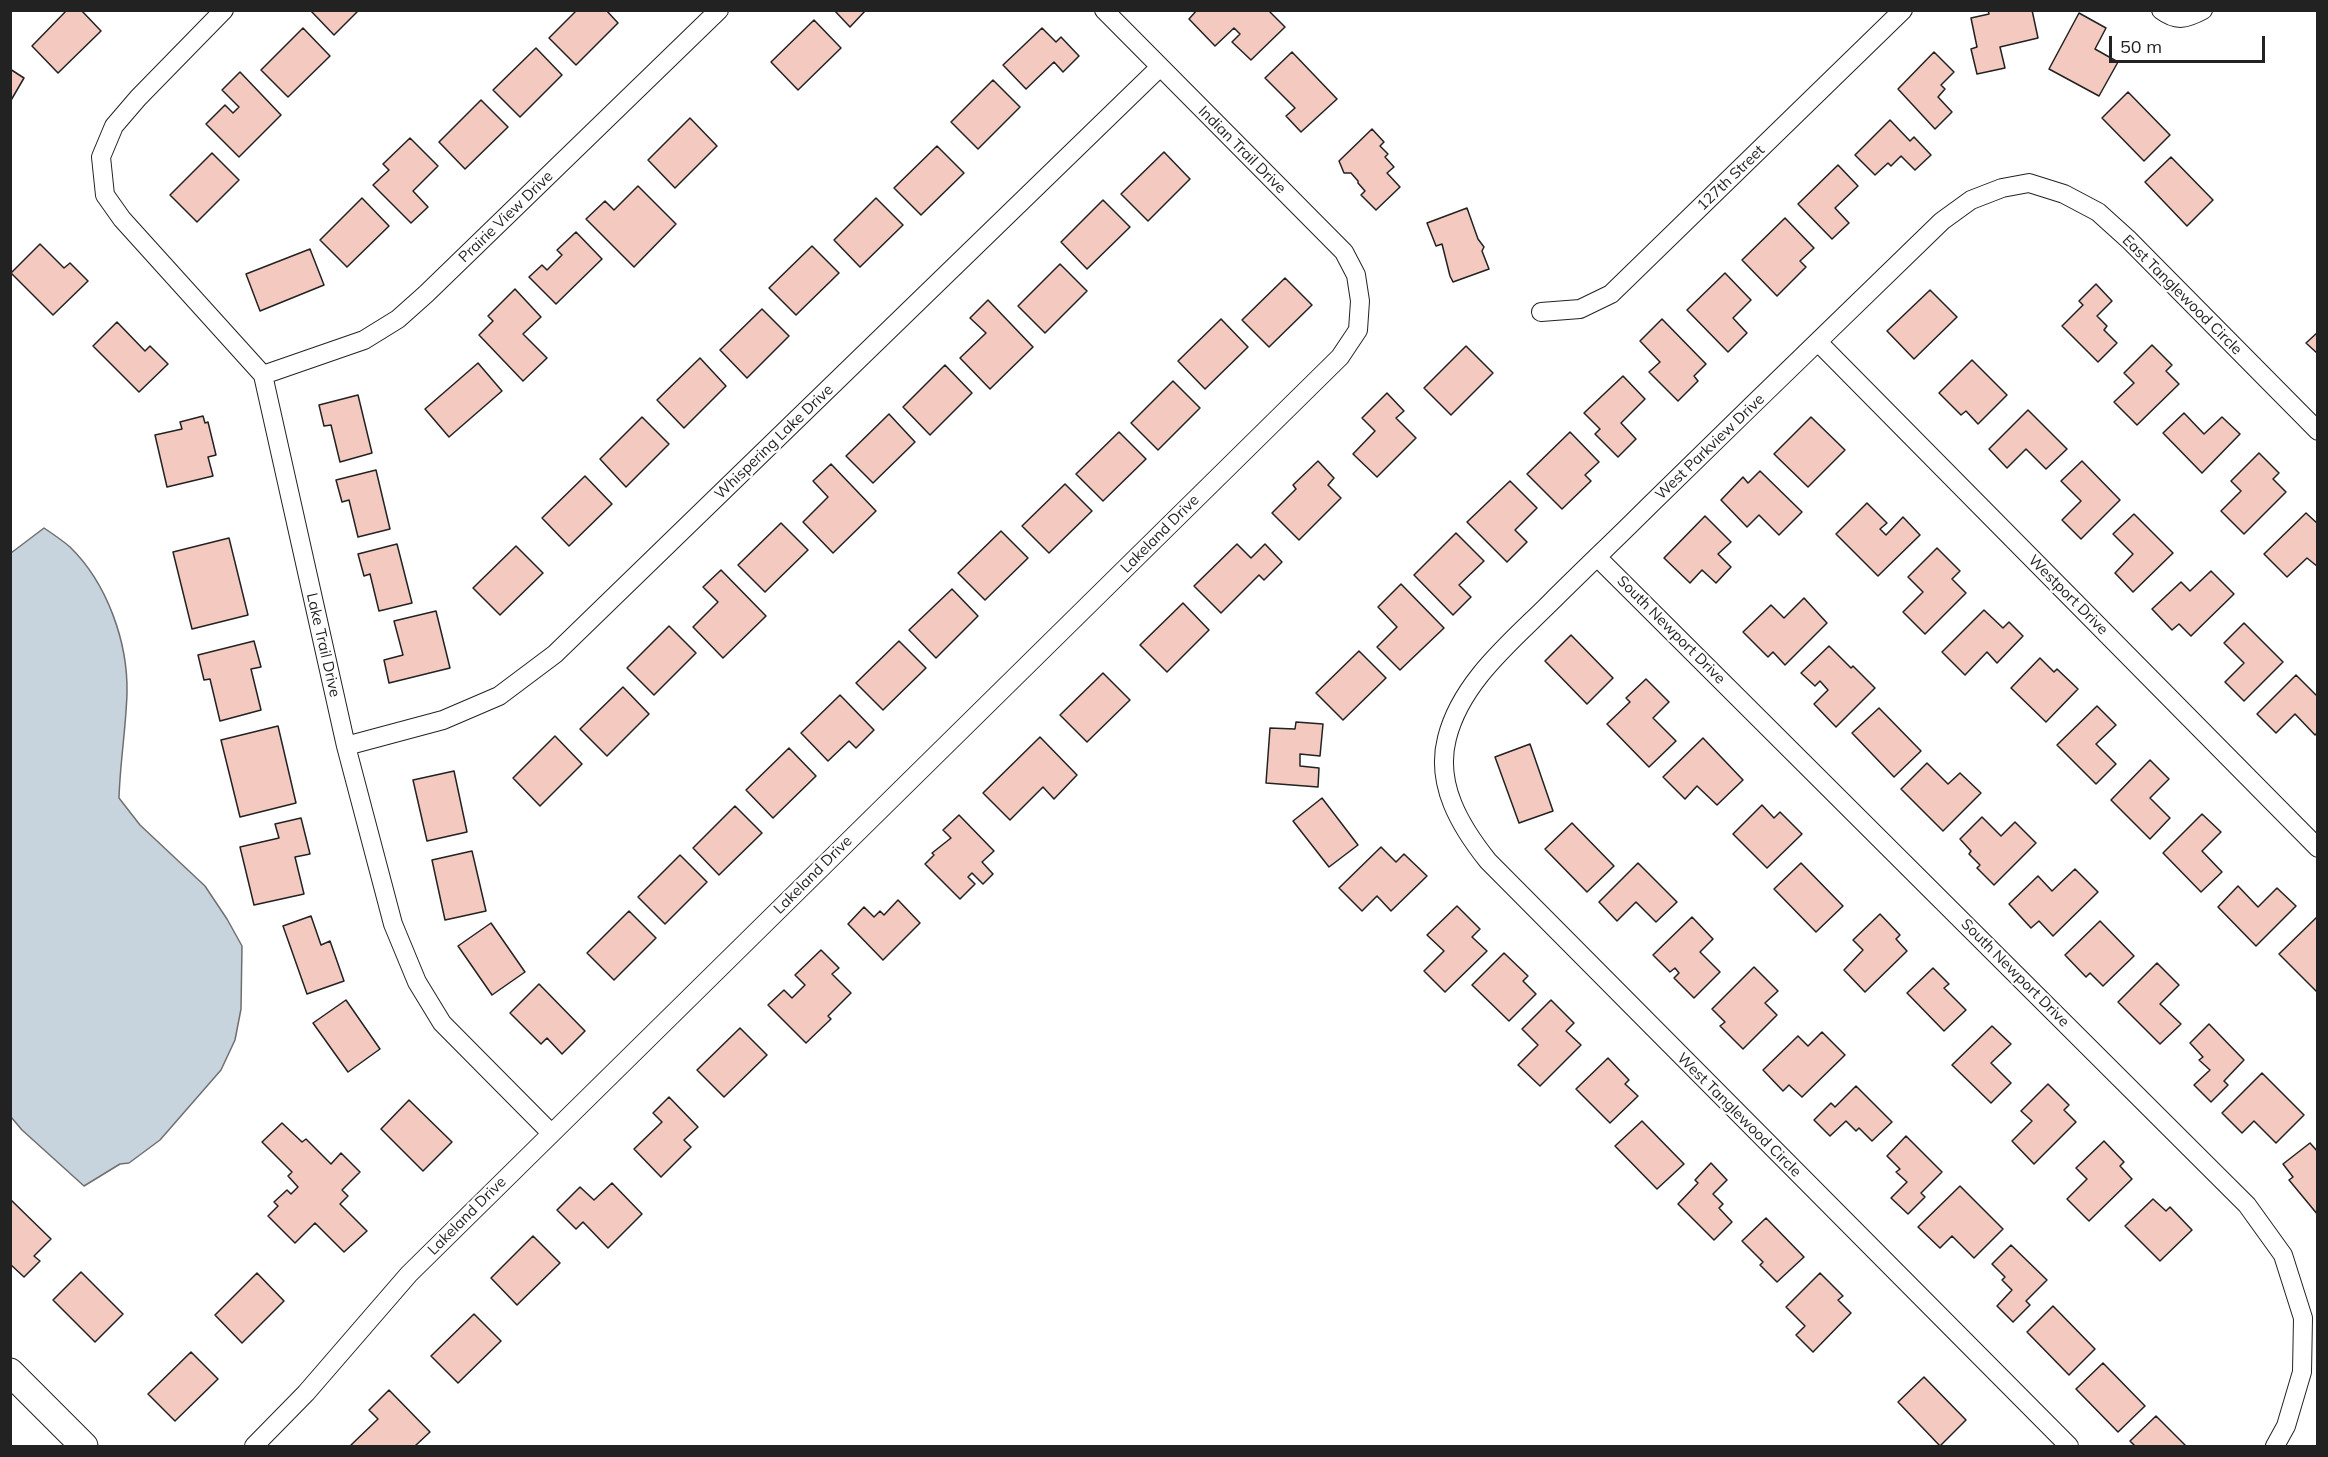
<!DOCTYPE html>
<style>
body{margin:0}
#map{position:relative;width:2328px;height:1457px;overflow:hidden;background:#fff;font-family:Mulish,sans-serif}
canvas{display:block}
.frame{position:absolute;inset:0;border:12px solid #222;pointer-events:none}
.scale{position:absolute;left:2109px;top:36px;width:156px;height:27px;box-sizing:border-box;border:3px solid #222;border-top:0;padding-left:8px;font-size:18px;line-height:21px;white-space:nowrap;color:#222;-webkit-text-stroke:4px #fff;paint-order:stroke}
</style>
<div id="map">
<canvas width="2328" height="1457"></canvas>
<div class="frame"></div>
<div class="scale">50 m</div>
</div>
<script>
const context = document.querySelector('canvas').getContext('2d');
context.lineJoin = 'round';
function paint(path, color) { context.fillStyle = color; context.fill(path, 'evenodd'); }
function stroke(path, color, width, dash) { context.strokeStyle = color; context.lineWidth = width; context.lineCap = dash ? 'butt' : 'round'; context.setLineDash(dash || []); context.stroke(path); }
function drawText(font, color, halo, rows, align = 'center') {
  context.font = font + ' Mulish,sans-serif'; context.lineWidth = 4.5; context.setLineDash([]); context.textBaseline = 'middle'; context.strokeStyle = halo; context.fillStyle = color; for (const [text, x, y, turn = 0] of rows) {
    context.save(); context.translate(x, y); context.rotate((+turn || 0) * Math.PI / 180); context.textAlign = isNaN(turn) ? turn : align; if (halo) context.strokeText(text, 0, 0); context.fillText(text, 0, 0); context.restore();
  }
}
const water = new Path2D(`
 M44,528C53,534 62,540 70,547C107,583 128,642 127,693C126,728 120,763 119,798L140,825L205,886L227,919L242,946L241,1009L235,1040L221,1070L160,1140L129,1163L120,1164L84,1186L22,1130L11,1117V553Z`);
paint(water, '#c7d3dd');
stroke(water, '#6f6f6f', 1.5);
const building = new Path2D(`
 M67,10H81L101,31L58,73L32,46Z
 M310,10H359L334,35Z
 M577,10H606L618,23L576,65L549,38Z
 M834,10H866L850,27Z
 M1197,10H1268L1285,27L1251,60L1232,42L1240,34L1234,28L1215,46L1189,19Z
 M1988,10H2032L2038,38L2000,47L2005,68L1977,74L1971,49L1977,47L1971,18L1989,14Z
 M2079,13L2106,28L2095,49L2118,62L2099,96L2049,69Z
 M814,20L841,48L798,90L771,62Z
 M303,28L330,56L288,97L261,70Z
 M1042,28L1056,42L1061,37L1079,56L1063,72L1054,62L1026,89L1003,65Z
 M536,48L562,75L520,117L493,90Z
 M1292,52L1337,99L1301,132L1286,116L1295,108L1265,78Z
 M1934,52L1954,72L1941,85L1945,89L1938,97L1952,112L1935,129L1898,89Z
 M10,69L24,78L10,102Z
 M240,72L281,115L239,157L206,124L225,105L233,113L239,107L222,90Z
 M993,80L1020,107L978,149L951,122Z
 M2128,92L2170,135L2144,161L2102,118Z
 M481,100L508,127L465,169L439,142Z
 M690,118L717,146L675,188L648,160Z
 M1890,120L1910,141L1914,137L1931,155L1915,170L1901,156L1891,166L1888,163L1875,175L1855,155Z
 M1372,129L1384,142L1380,146L1388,154L1385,157L1394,167L1387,173L1400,187L1376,210L1361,195L1365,191L1358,183V181L1351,173H1344L1339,161Z
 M410,138L438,166L413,191L428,207L411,223L373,185L389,170L383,164Z
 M937,146L964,173L921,215L894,188Z
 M1164,152L1190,179L1148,221L1121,194Z
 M212,153L239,180L197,222L170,195Z
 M2171,157L2213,200L2187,226L2145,182Z
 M1838,165L1858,186L1835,208L1849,223L1832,239L1798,204Z
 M638,186L676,224L634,267L586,219L605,201L614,210Z
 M362,198L389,226L347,267L320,240Z
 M876,198L903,225L860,267L834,240Z
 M1103,200L1130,227L1087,269L1061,242Z
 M1467,208L1478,239L1484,247L1482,251L1489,269L1453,282L1450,276L1442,244L1436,246L1427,223Z
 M1785,218L1814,248L1800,261L1806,267L1777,296L1742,260Z
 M576,232L602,259L556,304L529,277L542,265L547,270L562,255L557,250Z
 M40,244L64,268L70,263L88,281L53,315L11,273Z
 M812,246L839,273L796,315L769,288Z
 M310,249L324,285L260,311L246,274Z
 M1060,264L1087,291L1045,333L1018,306Z
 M1725,273L1751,300L1733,318L1747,333L1728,352L1687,310Z
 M1285,278L1312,305L1269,347L1242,320Z
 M2096,284L2112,301L2097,316L2107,326L2104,330L2117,343L2098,362L2062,326L2083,305L2079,301Z
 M515,289L541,317L523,334L547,358L523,381L479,335L493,321L488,316Z
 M1930,290L1957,317L1914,359L1887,331Z
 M988,300L1033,347L990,389L960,358L986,333L970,318Z
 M762,309L789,336L747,378L720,350Z
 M1221,319L1248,347L1205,389L1178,361Z
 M1662,319L1706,364L1694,376L1698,381L1678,401L1649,372L1660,362L1640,341Z
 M117,322L145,351L150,346L168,364L139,392L93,346Z
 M2318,332V354L2306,343Z
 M2152,345L2172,365L2166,371L2179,384L2137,425L2114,402L2134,383L2124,373Z
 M1466,346L1493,373L1451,415L1424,388Z
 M700,358L726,386L684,428L657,400Z
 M1972,360L2007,395L1978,424L1966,411L1961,415L1939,393Z
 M478,363L502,391L449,437L425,409Z
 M945,365L972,393L930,435L903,407Z
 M1623,376L1645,399L1621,423L1636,439L1618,457L1595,434L1600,429L1584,413Z
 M1173,381L1200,408L1158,450L1131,423Z
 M1387,393L1404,411L1396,418L1416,438L1377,477L1353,454L1375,431L1362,418Z
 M358,395L372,453L340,462L331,425L324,426L319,405Z
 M2028,410L2067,449L2046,469L2026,449L2007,468L1989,449Z
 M2184,413L2204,434L2222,417L2240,434L2202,473L2163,433Z
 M889,414L915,442L873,483L846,456Z
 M203,416L205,423L208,422L216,455L208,457L213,476L167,487L155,435L182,429L180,422Z
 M642,417L669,444L626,487L600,459Z
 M1811,417L1845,450L1808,487L1774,454Z
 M1119,432L1146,459L1103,501L1076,474Z
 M1570,432L1599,462L1585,475L1591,481L1562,509L1527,474Z
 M2259,453L2279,473L2273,479L2286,492L2244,534L2221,511L2241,491L2231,481Z
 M1318,461L1334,478L1328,485L1341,498L1299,540L1272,513L1296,489L1293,485Z
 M2082,461L2120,500L2081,539L2062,520L2081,501L2061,481Z
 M831,464L876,511L833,553L803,522L828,497L813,481Z
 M376,470L390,529L358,537L349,500L342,502L336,480Z
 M1760,471L1802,512L1779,535L1759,515L1747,527L1721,500L1743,477L1748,483Z
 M585,476L612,504L569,546L542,518Z
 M1510,481L1537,508L1515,530L1527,542L1507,562L1467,522Z
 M1065,484L1092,511L1049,553L1022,526Z
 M1867,503L1887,523L1880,529L1886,535L1903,517L1920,535L1878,576L1836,534Z
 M2306,513L2318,524V567L2307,558L2287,577L2264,554Z
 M2134,514L2173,553L2133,592L2115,573L2133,554L2113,534Z
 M1705,516L1731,542L1718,554L1731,567L1716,583L1702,570L1690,583L1664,558Z
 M781,523L808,550L765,592L738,565Z
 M1001,531L1028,558L985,600L958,573Z
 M1456,533L1484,561L1459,585L1471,597L1453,615L1414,575Z
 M229,538L248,615L192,629L173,552Z
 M397,544L412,603L379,611L370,574L364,576L358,554Z
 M1237,544L1251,558L1265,544L1282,562L1264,580L1259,575L1221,613L1194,586Z
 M516,546L543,573L500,615L473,588Z
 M1937,548L1960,571L1952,579L1966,593L1925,634L1903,612L1923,592L1908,577Z
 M721,570L766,616L723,658L693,627L718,602L703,587Z
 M2211,571L2234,594L2191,636L2179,624L2172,630L2152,609L2181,582L2190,591Z
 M1401,584L1444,628L1400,670L1377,647L1397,627L1378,607Z
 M952,589L978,616L936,658L909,630Z
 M1804,598L1827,623L1785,665L1773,652L1768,657L1743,632L1771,605L1784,618Z
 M1183,603L1209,630L1167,672L1140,645Z
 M1984,610L2003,628L2009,622L2023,636L1997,663L1987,652L1965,675L1942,652Z
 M436,611L450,668L389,683L384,660L403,655L394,621Z
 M2244,623L2283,662L2244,701L2225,682L2244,663L2224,643Z
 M669,626L696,653L654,695L627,668Z
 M1571,635L1613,678L1587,704L1545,661Z
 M254,641L261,667L251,669L261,710L220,721L210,679L204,680L198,655Z
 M899,641L926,668L883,710L856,683Z
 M1829,646L1851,668L1853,666L1875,688L1836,727L1814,704L1828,690L1820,681L1815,686L1801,673Z
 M1359,651L1386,678L1343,720L1316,693Z
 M2040,658L2054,672L2057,669L2078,689L2046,722L2011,688Z
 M1103,673L1130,700L1087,742L1060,715Z
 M2296,675L2318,697V732L2315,735L2295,714L2276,733L2257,714Z
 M1646,679L1669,702L1653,718L1676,741L1649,767L1607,724L1630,702L1626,698Z
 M623,687L649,714L607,756L580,729Z
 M840,695L874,730L856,748L849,741L828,761L801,733Z
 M2097,706L2116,725L2096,744L2116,764L2096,784L2057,745Z
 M1879,708L1921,751L1894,777L1852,733Z
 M1296,722L1323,724L1320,756L1300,754V766L1319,768L1318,787L1266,783L1270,728L1295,729Z
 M278,726L296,803L240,817L221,740Z
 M555,736L582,764L540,806L513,778Z
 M1040,737L1077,775L1054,799L1043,787L1010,820L983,793Z
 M1703,738L1743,780L1717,805L1697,786L1685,799L1663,777Z
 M1530,744L1553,811L1519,823L1495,757Z
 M789,748L816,776L773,818L746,790Z
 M2150,760L2169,779L2150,798L2170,818L2150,839L2111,800Z
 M1927,763L1948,784L1960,773L1981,793L1943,831L1901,789Z
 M454,771L467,832L427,841L413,780Z
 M1322,798L1358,845L1329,867L1293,821Z
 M1762,805L1774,818L1780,812L1802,834L1767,868L1733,834Z
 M735,806L762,833L719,875L693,848Z
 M2202,814L2221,832L2202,851L2222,872L2201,892L2163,853Z
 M959,815L994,851L982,862L993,874L983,884L972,873L968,877L975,884L960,899L925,864L934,855L932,853L951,838L943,830Z
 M1982,817L2001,836L2015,822L2036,843L1994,885L1977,868L1980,865L1969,854L1971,851L1960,839Z
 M301,818L310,854L295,857L304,894L254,905L240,847L279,838L275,824Z
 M1572,823L1614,866L1587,892L1545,849Z
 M1381,847L1396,862L1404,854L1427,876L1391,911L1377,896L1362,911L1339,888Z
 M472,851L486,911L445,920L432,860Z
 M680,855L707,882L665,924L638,897Z
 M1638,863L1677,902L1656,922L1636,902L1617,921L1599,902Z
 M1801,863L1843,906L1816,932L1774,889Z
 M2075,869L2098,892L2053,936L2039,921L2031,928L2009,904L2038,876L2052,891Z
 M2238,886L2258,907L2277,888L2296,906L2256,946L2218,907Z
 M898,900L920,923L883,960L848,924L864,907L874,917L880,911L884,915Z
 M1457,906L1480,929L1472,937L1487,951L1445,992L1424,971L1444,951L1427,935Z
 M629,911L656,938L614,980L587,953Z
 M1880,914L1900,935L1896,939L1907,951L1865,992L1844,970L1863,950L1853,940Z
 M311,916L321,945L330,941L344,981L307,994L283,926Z
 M2318,916V993L2279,954Z
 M1692,917L1713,939L1700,952L1720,972L1694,998L1674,978L1679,973L1675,968L1670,972L1653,955Z
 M2100,921L2134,956L2103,986L2090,973L2086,977L2065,955Z
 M491,923L525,972L492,995L458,946Z
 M821,950L839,968L832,974L851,993L828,1016L831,1019L806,1043L768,1005L784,990L792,998L805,985L795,975Z
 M1504,953L1528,976L1523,981L1536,994L1509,1021L1472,985Z
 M2157,963L2179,985L2160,1004L2181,1024L2160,1044L2118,1002Z
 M1754,967L1778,991L1765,1003L1777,1015L1743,1049L1720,1026L1725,1022L1712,1009Z
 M1933,968L1949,984L1944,988L1966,1010L1944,1031L1907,993Z
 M539,984L585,1031L562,1054L547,1038L541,1044L510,1013Z
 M346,1000L380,1049L348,1072L313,1023Z
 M1551,1000L1574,1023L1566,1031L1581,1045L1540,1086L1518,1065L1538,1045L1522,1029Z
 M2209,1024L2244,1060L2224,1081L2228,1085L2211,1102L2194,1085L2210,1070L2199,1060L2203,1057L2190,1043Z
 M1992,1026L2011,1044L1991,1063L2011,1083L1991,1103L1952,1065Z
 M740,1028L767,1055L724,1097L697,1070Z
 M1822,1032L1845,1055L1802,1097L1789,1085L1783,1091L1763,1070L1798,1036L1808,1046Z
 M1608,1058L1629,1080L1625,1084L1638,1096L1610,1123L1576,1089Z
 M2262,1073L2304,1115L2276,1143L2254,1121L2242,1133L2222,1113Z
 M2048,1084L2069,1105L2064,1110L2076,1122L2034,1164L2012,1141L2032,1121L2021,1111Z
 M1856,1086L1892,1122L1872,1141L1859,1128L1856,1131L1846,1121L1830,1136L1814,1120L1831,1103L1835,1107Z
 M669,1097L698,1127L684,1140L691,1147L661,1177L634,1149L662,1122L653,1113Z
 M409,1100L452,1142L423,1171L381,1129Z
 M1642,1121L1684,1164L1657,1189L1615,1146Z
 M282,1123L302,1142L306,1139L331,1164L341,1153L360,1172L342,1190L348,1196L340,1204L367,1231L344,1252L315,1223L295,1243L268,1216L278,1206L274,1202L287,1190L291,1194L298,1187L288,1176L292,1172L262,1142Z
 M1906,1136L1942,1172L1921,1193L1925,1197L1908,1214L1891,1198L1907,1182L1896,1172L1900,1169L1887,1156Z
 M2104,1141L2124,1162L2120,1166L2132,1179L2089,1221L2067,1199L2087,1179L2076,1168Z
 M2310,1143L2318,1152V1215L2289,1180L2293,1177L2283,1164Z
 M1711,1163L1727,1180L1713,1194L1723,1204L1719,1208L1732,1222L1714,1240L1678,1204L1698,1183L1695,1180Z
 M612,1183L642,1214L608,1248L583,1222L576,1229L557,1210L580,1187L594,1200Z
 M1960,1186L2003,1229L1974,1258L1952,1236L1940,1248L1918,1227Z
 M10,1199L51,1239L34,1256L40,1261L24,1277L10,1264Z
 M2153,1199L2166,1211L2170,1207L2192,1230L2160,1261L2125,1226Z
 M1766,1218L1804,1257L1777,1282L1760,1265L1763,1262L1742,1241Z
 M533,1236L560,1263L517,1305L491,1278Z
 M2011,1245L2047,1280L2026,1301L2030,1305L2013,1322L1997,1306L2012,1290L2002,1280L2005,1277L1992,1264Z
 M81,1272L123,1314L95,1342L53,1300Z
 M257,1273L284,1301L242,1343L215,1315Z
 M1820,1273L1843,1296L1838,1300L1851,1313L1813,1352L1796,1335L1805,1326L1786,1307Z
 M2053,1306L2095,1349L2069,1375L2027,1332Z
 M474,1314L501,1341L458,1383L431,1356Z
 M191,1352L218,1379L175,1421L148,1394Z
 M2103,1363L2145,1406L2118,1432L2076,1389Z
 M1924,1377L1966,1420L1940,1446L1898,1402Z
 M389,1390L430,1432L415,1446H353L351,1445L378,1419L369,1410Z
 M2156,1416L2186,1446H2135L2130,1441Z`);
paint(building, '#f3c9c0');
stroke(building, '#222', 1.5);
const street = new Path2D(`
 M224,10L138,98L114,126L101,157L105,195L122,219L263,375L346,746L393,924L417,982L442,1023L551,1133
 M2161,10C2177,22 2186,19 2203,10
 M1541,312L1580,309L1611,294L1903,10
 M1818,342L2318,848
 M263,375L364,340L398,319L426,294L719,10
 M1597,557L2247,1205L2283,1255L2303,1318L2302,1372L2286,1426L2275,1446
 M346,746L443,720L499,696L555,654L1159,68
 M254,1446L306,1393L409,1274L1340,357L1358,330L1360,301L1356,275L1344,252L1104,10
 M2069,1446L1488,861C1460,826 1435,784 1447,738C1461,682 1511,642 1550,603C1583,570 1617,538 1650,505C1747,410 1845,315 1942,221L1971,200L2002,188L2029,183L2064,194L2098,212L2129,240L2318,431`);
const secondary = new Path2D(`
 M10,1372L84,1446`);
stroke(street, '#222', 20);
stroke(secondary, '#222', 29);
stroke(street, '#fff', 18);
stroke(secondary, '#fff', 27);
drawText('15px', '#222', '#fff', [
 ["Indian Trail Drive",1242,150,45],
 ["127th Street",1731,178,-44],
 ["Prairie View Drive",506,217,-44],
 ["East Tanglewood Circle",2182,295,45],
 ["Whispering Lake Drive",774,442,-44],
 ["West Parkview Drive",1710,447,-44],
 ["Lakeland Drive",1160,534,-45],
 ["Westport Drive",2068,595,45],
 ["South Newport Drive",1671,630,45],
 ["Lake Trail Drive",323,645,77],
 ["Lakeland Drive",813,875,-45],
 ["South Newport Drive",2015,973,45],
 ["West Tanglewood Circle",1739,1115,45],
 ["Lakeland Drive",467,1216,-45]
]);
</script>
